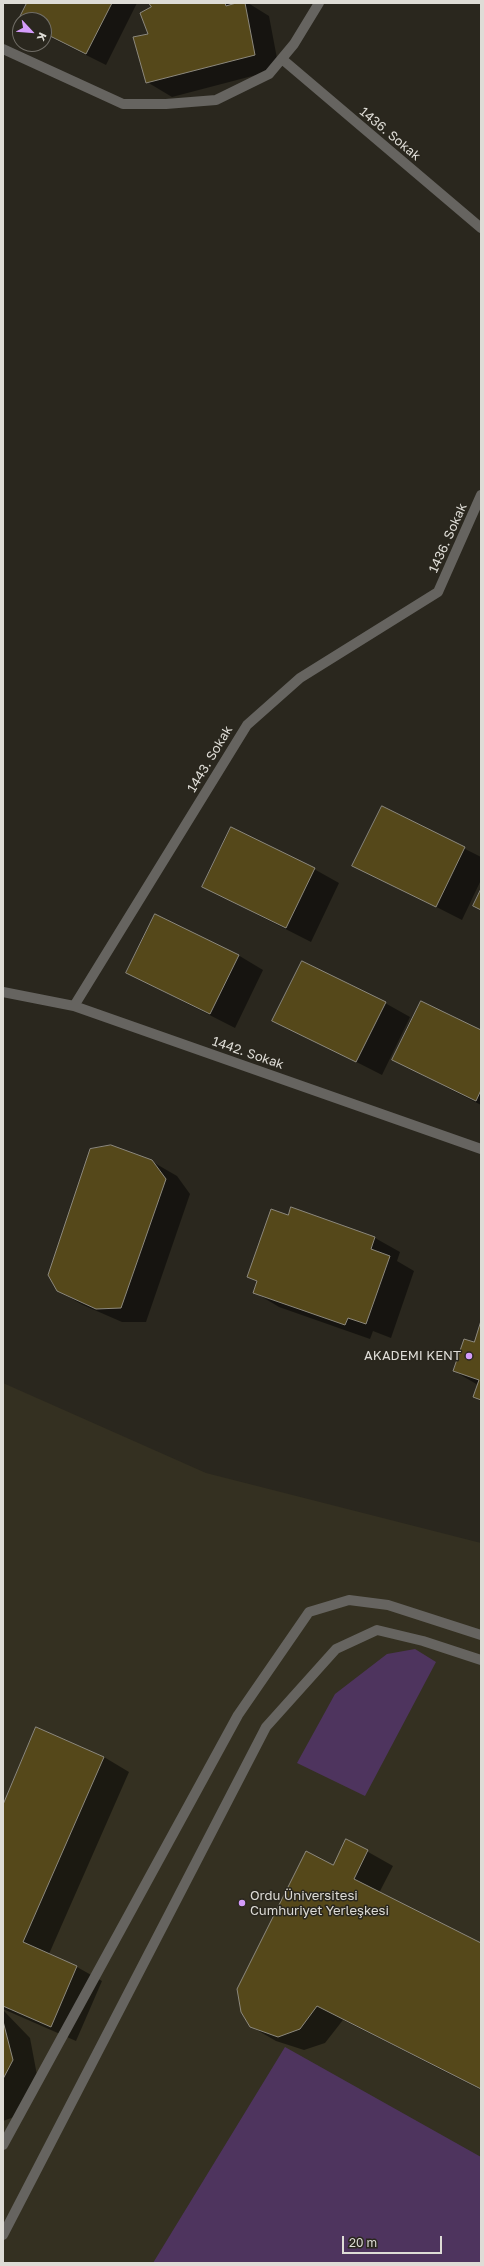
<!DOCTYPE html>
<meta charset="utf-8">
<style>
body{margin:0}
#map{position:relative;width:484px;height:2266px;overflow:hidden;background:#2a271e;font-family:"Golos Text",sans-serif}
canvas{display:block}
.frame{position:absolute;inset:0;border:4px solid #dedcd6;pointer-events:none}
.north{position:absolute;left:12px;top:12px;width:40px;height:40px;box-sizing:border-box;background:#2a271e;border:1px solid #726f68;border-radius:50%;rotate:116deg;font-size:11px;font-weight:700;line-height:16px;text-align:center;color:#dedcd6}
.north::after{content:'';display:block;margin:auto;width:14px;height:18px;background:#d59cfb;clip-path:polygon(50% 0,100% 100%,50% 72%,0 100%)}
.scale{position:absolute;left:342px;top:2236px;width:100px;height:18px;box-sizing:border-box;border:2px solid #dedcd6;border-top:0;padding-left:5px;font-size:12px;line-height:14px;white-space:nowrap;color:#dedcd6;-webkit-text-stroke:3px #2a271e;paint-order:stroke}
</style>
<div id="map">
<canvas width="484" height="2266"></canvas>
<div class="frame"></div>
<div class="north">K</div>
<div class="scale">20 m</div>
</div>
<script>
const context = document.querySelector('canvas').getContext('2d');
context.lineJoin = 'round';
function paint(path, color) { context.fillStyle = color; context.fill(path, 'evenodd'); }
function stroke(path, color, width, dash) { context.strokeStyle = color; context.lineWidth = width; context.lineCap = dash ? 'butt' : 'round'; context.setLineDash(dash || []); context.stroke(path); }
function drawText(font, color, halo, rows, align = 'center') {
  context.font = font + ' "Golos Text",sans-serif'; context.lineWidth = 3; context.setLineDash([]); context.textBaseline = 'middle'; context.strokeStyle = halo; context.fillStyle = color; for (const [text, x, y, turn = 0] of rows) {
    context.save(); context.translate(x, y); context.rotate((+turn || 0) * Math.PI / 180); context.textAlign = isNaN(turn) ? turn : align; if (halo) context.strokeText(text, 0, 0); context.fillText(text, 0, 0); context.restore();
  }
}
paint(new Path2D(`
 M3,1383L206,1473L481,1543V2263H3Z`), '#343021');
paint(new Path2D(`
 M415,1649L436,1662L365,1796L297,1763L335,1694L387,1654Z
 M285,2047L481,2157V2263H153Z`), '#4e345e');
paint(new Path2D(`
 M28,3H137L106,65L44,34V20Z
 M150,3H248L269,16L279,69L172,97L147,82L152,8Z
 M382,807L481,857V880L462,920L354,865Z
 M314,869L339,883L311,942L203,887Z
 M238,955L263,970L235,1028L127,973Z
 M385,1003L410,1017L382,1075L274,1020Z
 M481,1031V1105L393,1060Z
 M151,1161L177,1176L190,1194L146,1322H122L83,1305L58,1291Z
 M289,1216L375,1238L400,1252L397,1261L414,1271L391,1338L373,1331L370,1339L279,1307L254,1292L258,1282L248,1277Z
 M481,1325V1401L474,1397L478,1385L454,1371L475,1343Z
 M104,1757L129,1772L49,1954L77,1967L102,1981L76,2041L3,2009V1808Z
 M347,1840L393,1866L379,1893L481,1944V2090L343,2020L325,2043L304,2050L276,2041L250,2026Z
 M3,2010L30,2038L37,2075L17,2116L3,2121Z`), '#0007');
const building = new Path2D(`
 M27,3H112L86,54L44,33V20L18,21Z
 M149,3H225L226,6L236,3H245L255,55L146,83L133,37L148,34L140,13L151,7Z
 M382,806L465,847L436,907L352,866Z
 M231,827L315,868L286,928L202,887Z
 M481,889V910L473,906Z
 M155,914L239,955L210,1014L126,973Z
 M302,961L386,1002L356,1062L272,1021Z
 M421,1001L481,1030V1090L476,1101L392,1060Z
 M111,1145L152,1160L166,1179L121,1308L96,1309L57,1291L48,1275L90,1149Z
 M291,1207L375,1237L371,1249L390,1256L366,1324L348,1318L345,1325L253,1293L257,1281L247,1277L271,1209L288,1215Z
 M481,1321V1400L473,1397L479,1380L453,1371L464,1339L474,1342Z
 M36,1727L104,1757L23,1942L77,1966L51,2027L3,2006V1805Z
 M346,1839L368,1850L354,1879L481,1943V2089L317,2006L300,2029L278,2037L250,2027L241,2012L237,1989L306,1851L333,1865Z
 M3,2021L13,2060L3,2079Z`);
paint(building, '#55481a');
stroke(building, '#8c887d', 1);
stroke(new Path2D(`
 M3,2145L238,1715L309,1612L349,1600L388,1605L481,1635
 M3,2235L266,1727L336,1649L377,1630L423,1641L481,1660`), '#666460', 10);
stroke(new Path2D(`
 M3,49L123,104H166L216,100L269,74L294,44L319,3
 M282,59L481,228
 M3,992L74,1006L481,1149
 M74,1006L247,725L300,678L438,592L481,495`), '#666460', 10);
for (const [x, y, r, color] of [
 [469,1356,4,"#d59cfb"],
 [242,1903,4,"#d59cfb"]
]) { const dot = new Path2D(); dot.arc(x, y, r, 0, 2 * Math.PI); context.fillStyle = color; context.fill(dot); stroke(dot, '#2a271e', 1.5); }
drawText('13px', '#dedcd6', '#2a271e', [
 ["1436. Sokak",390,134,40],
 ["1436. Sokak",448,538,-66],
 ["1443. Sokak",210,759,-59],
 ["1442. Sokak",248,1053,19]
]);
drawText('13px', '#dedcd6', '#2a271e', [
 ["AKADEMI KENT",461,1356],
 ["Ordu Üniversitesi",250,1896,"left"],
 ["Cumhuriyet Yerleşkesi",250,1911,"left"]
], 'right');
</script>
